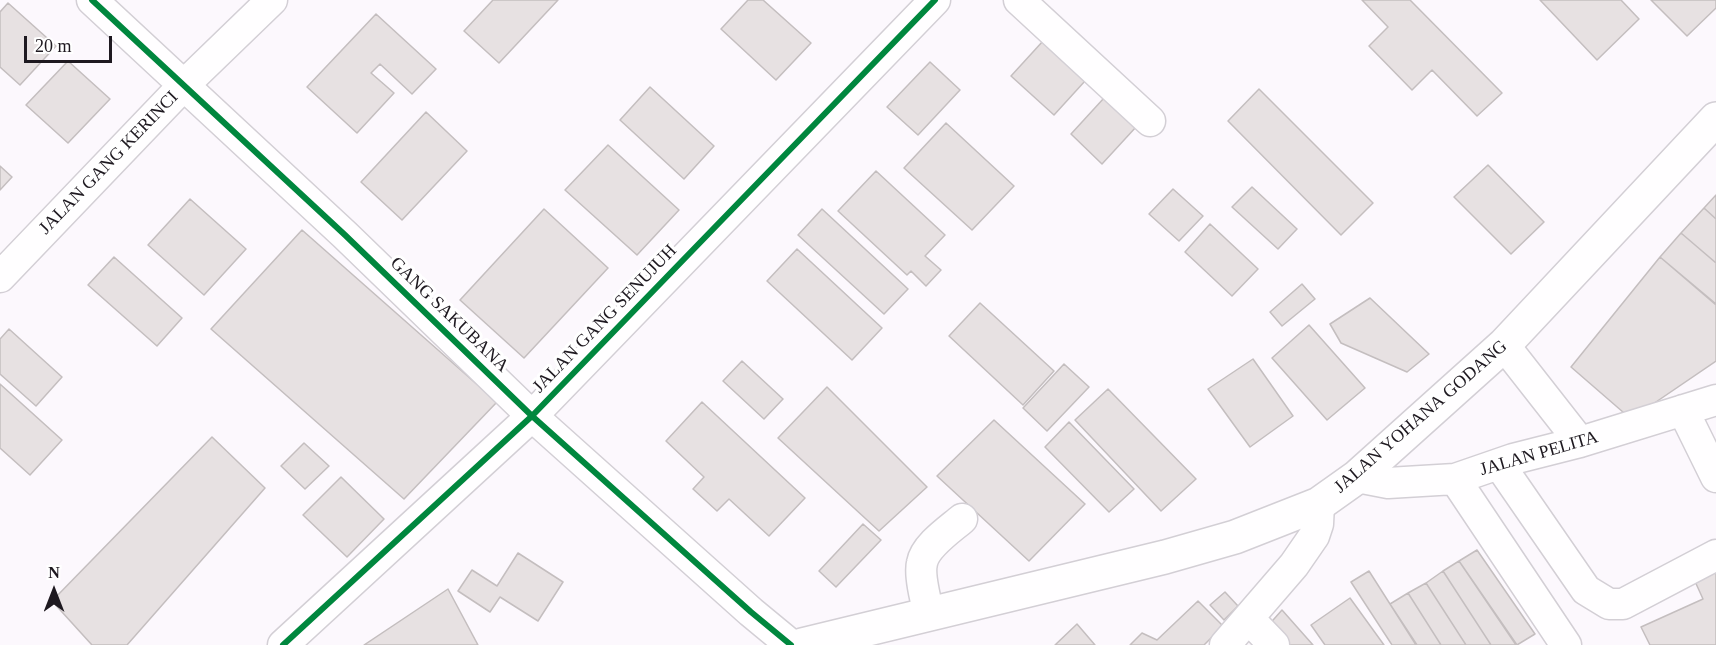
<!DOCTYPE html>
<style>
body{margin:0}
#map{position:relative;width:1716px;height:645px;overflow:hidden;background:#fcf8fd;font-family:Georgia,serif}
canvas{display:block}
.north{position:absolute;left:24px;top:561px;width:60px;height:60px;-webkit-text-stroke:4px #fff;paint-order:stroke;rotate:0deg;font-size:16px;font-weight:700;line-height:24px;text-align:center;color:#1e1920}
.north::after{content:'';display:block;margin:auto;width:21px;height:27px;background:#1e1920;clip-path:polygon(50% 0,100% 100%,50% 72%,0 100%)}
.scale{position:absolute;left:24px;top:36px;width:88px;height:27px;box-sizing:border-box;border:3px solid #1e1920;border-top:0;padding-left:8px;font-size:18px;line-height:21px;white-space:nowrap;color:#1e1920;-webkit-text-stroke:4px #fff;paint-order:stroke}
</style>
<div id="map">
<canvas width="1716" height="645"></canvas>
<div class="north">N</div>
<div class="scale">20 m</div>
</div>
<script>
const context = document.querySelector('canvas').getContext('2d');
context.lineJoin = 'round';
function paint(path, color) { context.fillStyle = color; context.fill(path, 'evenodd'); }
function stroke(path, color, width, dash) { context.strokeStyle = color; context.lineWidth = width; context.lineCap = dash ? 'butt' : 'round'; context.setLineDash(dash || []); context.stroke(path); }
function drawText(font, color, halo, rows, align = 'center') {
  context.font = font + ' Georgia,serif'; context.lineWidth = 6; context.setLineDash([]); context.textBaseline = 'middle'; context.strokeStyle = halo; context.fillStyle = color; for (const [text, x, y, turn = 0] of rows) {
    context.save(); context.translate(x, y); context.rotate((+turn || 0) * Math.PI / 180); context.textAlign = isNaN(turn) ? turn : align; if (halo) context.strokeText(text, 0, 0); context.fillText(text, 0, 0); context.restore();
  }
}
const building = new Path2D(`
 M493,0H558L499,63L464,31Z
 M748,0H763L811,43L776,80L721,29Z
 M1362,0H1410L1502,93L1477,116L1432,70L1412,90L1369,46L1388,27Z
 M1540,0H1621L1639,19L1597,60Z
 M1651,0H1716V8L1687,36Z
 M8,3L56,46L20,85L0,67V12Z
 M376,14L436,69L412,94L380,64L371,73L394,93L357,133L307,87Z
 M1043,41L1085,81L1054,115L1011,76Z
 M68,61L110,99L68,143L26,105Z
 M930,62L960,90L918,135L887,107Z
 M650,87L714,146L684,179L620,120Z
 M1259,89L1373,203L1341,235L1228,121Z
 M1104,98L1136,127L1102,164L1071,134Z
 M426,112L467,151L402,220L361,182Z
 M946,123L1014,186L972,230L904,168Z
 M608,145L679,210L637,255L565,190Z
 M1488,165L1544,222L1511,254L1454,197Z
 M0,166L12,177L0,190Z
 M876,171L945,235L925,256L941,270L926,286L911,271L907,275L838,211Z
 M1252,187L1297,229L1278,249L1232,207Z
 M1173,189L1203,216L1179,241L1149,214Z
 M1716,195V219L1704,208Z
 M190,199L246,249L204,295L148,245Z
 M1704,208L1716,219V263L1681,233Z
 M544,209L608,268L524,358L460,300Z
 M822,209L908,289L884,314L798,235Z
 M1210,224L1258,269L1232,296L1185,252Z
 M302,230L497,402L404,499L211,329Z
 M1681,233L1716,263V304L1660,257Z
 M797,249L882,328L852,360L767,281Z
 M114,257L182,318L157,346L88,285Z
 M1660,257L1716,305V361L1631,419L1571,367Z
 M1302,284L1315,299L1282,326L1270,312Z
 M1370,298L1429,354L1407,372L1341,343L1330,324Z
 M980,303L1054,371L1023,405L949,336Z
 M1309,325L1365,388L1327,420L1272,358Z
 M9,329L62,377L36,406L0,374V339Z
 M1253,359L1293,416L1250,447L1208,389Z
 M742,361L783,399L764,419L723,381Z
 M1064,364L1089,387L1047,431L1023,408Z
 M0,384L62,440L30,475L0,448Z
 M827,387L927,487L879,531L778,438Z
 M1108,389L1196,479L1161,511L1075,420Z
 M702,402L805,498L769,536L729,499L717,511L693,489L704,477L666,441Z
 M994,420L1085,504L1029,561L937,476Z
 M1069,422L1134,489L1109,512L1045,447Z
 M212,437L265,488L127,645H92L52,601Z
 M304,443L329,466L305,489L281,466Z
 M341,477L384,519L347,557L303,515Z
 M863,524L881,540L836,587L819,571Z
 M1477,550L1535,634L1517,645L1459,561Z
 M518,553L563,582L538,621L500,597L490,612L458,591L472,570L497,586Z
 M1459,561L1516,645H1491L1443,571Z
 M1716,566V645H1650L1641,627L1703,599L1693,577Z
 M1369,571L1390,604L1416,645H1392L1351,582Z
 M1443,571L1491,645H1466L1426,583Z
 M1426,583L1466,645H1441L1408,593Z
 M448,589L478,645H364Z
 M1225,592L1238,606L1224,620L1210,605Z
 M1408,593L1441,645H1417L1390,604Z
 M1350,598L1384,645H1325L1311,625Z
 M1198,601L1223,626L1204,645H1130L1142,633L1157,640Z
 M1282,610L1313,645H1282L1266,628Z
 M1077,624L1095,645H1055Z`);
paint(building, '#e7e1e2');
stroke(building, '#c4bebf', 1.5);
const minor = new Path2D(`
 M92,0L345,235L532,416L751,612L791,645
 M1019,0L1150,121
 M0,277L184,85L272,0
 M1504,345L1580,442
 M1683,410L1716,477
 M1499,464L1586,590L1609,604H1623L1716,555
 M1357,477L1388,483L1455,479L1513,459L1580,442L1716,400
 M1455,479L1566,645
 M929,614C926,602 919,575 922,563C925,546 949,530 962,519
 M1249,619L1274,645
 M283,645L532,416L935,0
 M1225,645L1294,565L1314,536L1318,524L1319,504`);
const major = new Path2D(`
 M802,645L1165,557L1235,537L1319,504L1357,477L1504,345L1716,119`);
stroke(minor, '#d3cfd5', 33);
stroke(major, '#d3cfd5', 36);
stroke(minor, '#fffeff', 30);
stroke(major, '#fffeff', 33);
stroke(new Path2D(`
 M92,0L345,235L532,416L751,612L791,645
 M283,645L532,416L935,0`), '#00873e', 6);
drawText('18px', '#1e1920', '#fff', [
 ["JALAN GANG KERINCI",109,163,-46],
 ["GANG SAKUBANA",449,315,44],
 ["JALAN GANG SENUJUH",605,319,-46],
 ["JALAN YOHANA GODANG",1421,417,-41],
 ["JALAN PELITA",1539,454,-16]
]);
</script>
